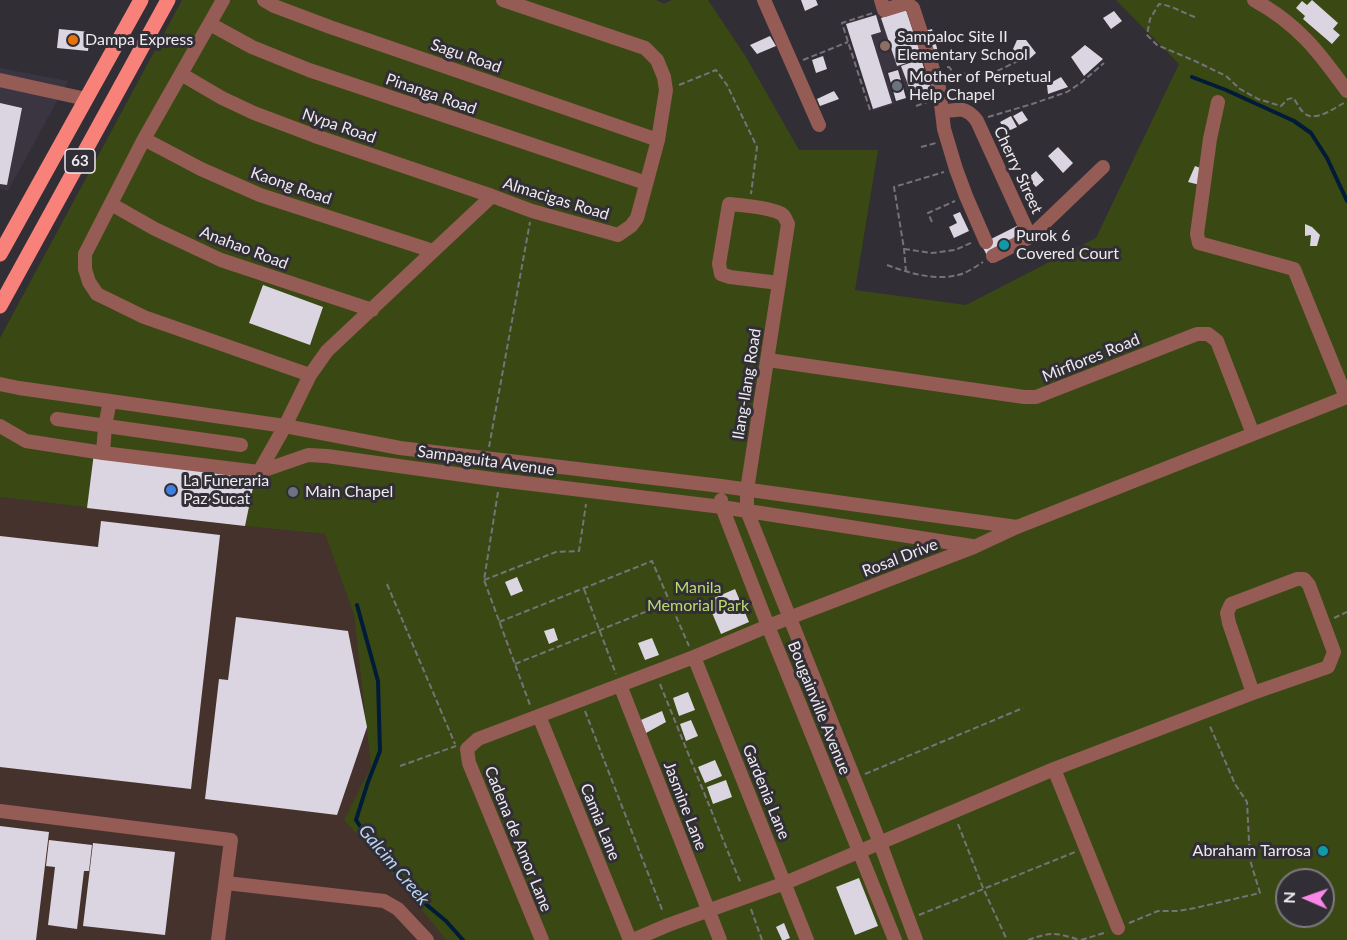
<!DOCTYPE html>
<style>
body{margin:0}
#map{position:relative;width:1347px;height:940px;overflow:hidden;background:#322e35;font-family:Lato,sans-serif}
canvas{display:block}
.north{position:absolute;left:1275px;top:868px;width:60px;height:60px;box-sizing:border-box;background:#322e35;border:2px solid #7d7a80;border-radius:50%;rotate:272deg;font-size:16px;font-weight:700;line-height:24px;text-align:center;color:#eeebf0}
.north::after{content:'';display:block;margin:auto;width:21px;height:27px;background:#fa87e7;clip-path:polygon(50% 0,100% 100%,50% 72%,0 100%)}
</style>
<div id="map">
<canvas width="1347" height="940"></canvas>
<div class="north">N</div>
</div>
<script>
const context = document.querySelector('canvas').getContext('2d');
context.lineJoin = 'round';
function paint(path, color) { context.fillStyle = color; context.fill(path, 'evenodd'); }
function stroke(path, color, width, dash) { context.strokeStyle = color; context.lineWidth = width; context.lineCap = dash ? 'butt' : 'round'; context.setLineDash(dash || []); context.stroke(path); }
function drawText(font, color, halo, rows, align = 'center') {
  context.font = font + ' Lato,sans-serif'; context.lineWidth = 6; context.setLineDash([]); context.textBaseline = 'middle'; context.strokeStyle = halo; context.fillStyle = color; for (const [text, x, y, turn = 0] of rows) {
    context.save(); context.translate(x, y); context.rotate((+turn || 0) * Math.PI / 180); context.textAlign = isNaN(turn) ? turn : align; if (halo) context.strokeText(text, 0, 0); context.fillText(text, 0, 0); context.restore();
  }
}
paint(new Path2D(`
 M906,6L934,92L910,101L899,68L886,72L895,104L873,111L845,23Z
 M0,68L68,81L8,191L0,189Z`), '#3b3441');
paint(new Path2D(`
 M0,497L245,526L325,534L354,615L371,768L344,820L407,891L446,940H0Z`), '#45322d');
paint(new Path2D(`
 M182,0H656L664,4L672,0H708L746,57L799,150H878L855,290L966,305L1096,238L1179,64L1116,0H1347V940H446L407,891L344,820L371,767L354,615L325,534L245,526L0,497V338ZM1287,880H1323V916H1287Z`), '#3a4913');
stroke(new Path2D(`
 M1192,77L1226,90L1294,121L1311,133L1327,158L1347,201
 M357,605L378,681L380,751L368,782L356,820L374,847L422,901L446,921L463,940`), '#001c39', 4);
paint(new Path2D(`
 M801,0H816L818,5L805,11Z
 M1312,0L1338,23L1333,29L1340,35L1332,44L1303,19L1305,16L1296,8L1302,1L1307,5Z
 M906,10L922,58L897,66L881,18Z
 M1114,11L1122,21L1111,29L1103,18Z
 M876,15L881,32L871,35L892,103L873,109L846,24Z
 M59,29L90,32L88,51L57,48Z
 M932,29L938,52L931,53L924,31Z
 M770,36L776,46L757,54L750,45Z
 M1017,40H1026L1036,53L1026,62L1013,49Z
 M1085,45L1103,59L1084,76L1071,57Z
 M823,56L827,69L816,73L812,60Z
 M921,59L932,92L913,98L901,66Z
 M898,70L906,98L896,101L888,73Z
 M1061,77L1068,87L1048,94L1047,85Z
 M834,91L839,99L820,106L817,99Z
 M0,103L22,108L7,185L0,184Z
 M1022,111L1028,120L1019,125L1013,116Z
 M1011,116L1017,127L1006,132L1000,122Z
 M1058,147L1073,163L1063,173L1048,156Z
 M1195,166L1203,169L1200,185L1188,182Z
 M1036,171L1044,180L1036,187L1028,178Z
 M960,212L969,231L954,238L949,227L957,223L953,215Z
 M1305,224L1312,227L1320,235L1317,246H1310L1311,235L1305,236Z
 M1017,226L1027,245L991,263L981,244Z
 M263,285L323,307L310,345L249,323Z
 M94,453L256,473L245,526L87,508Z
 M101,521L220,535L191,789L0,767V536L98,547Z
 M517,577L523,591L511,596L505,582Z
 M735,589L749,622L721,634L707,601Z
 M236,617L348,631L367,727L337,815L205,799L219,679L228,680Z
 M554,628L558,640L549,644L544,631Z
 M652,638L659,655L645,660L638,643Z
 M688,692L695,710L679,716L673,698Z
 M662,711L666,722L646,733L641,720Z
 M691,720L698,736L686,741L680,724Z
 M715,760L722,776L705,783L698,767Z
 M726,780L732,797L713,804L707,787Z
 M0,826L49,832L36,940H0Z
 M49,840L92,845L89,871H84L77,929L48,925L55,867L46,866Z
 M93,843L175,852L165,935L83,926Z
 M859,878L878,926L855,935L836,887Z
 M784,923L790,938L785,940H782L776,927Z`), '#dad5e0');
stroke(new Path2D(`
 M1195,17C1183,13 1171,5 1159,4L1150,19L1147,35L1157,45L1195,61L1226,76L1240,89L1258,99L1281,106L1288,99L1293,98C1297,102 1299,109 1304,113C1315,123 1334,108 1344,103
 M803,60L848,42
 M947,67H949L955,74L993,73L1018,61
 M679,85L716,70L727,85L757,147L751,194
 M916,106L927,102
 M870,110L842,23L873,13
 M988,117L1032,104L1067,92L1082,82L1104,63
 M921,147L936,143
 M932,222L928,213L955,201
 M904,249L932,253L955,250L973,242
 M887,265C909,273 935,281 958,275C967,273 975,267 983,262
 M906,272L904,249L894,187L944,172
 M489,447L530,222
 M498,492L484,580L530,705
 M484,580L556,552L579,551L586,504
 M387,584L455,744
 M584,589L616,674
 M1334,618L1347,612
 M499,622L652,561L689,646
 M515,664L670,602
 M660,684L741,884
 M585,711L663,912
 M400,766L456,746
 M865,774L1023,708
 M958,824L983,888L1007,940
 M751,909L762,940
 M919,915L1075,852
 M1129,923L1158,911H1177L1195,908L1260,893L1250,860L1247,802L1235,784L1209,724
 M1028,940C1050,932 1056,932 1079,940
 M1081,940L1107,932`), '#767279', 2, [6, 3]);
stroke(new Path2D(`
 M223,0L144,139L85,254V269L89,282L97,294L144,317L310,375
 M264,0L274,6L330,27L658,140
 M764,0L819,125
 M881,0L884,10L907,3L913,8L939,88L944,129L956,169L966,196L986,242
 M1254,0C1298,24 1319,52 1347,91
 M210,24L252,47L309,70L646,183
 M181,74L222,98L254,113L315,136L492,196L532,211L618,235L631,226L637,218L658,140L666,90L664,77L657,60L645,48L503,0
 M0,80L86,99
 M1218,102L1210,139L1197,234L1199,243L1294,269L1346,397
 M942,112C958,109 966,106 977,121L1030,237
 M144,139L201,169L260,195L433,251
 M111,204L155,229L221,260L372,310
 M729,204C740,205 775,208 783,215C785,217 787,222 788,224L779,283L730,277L721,274L719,264Z
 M993,256L1030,237L1103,167
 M779,283L747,490V511L880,843L916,940
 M768,360L1024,397H1036L1197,334H1208L1217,341L1253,434
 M0,384L19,388L285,426L400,448L721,486L1017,527
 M57,419L241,445
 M0,426L26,441L103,453L259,472L308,455L327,456L499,480L722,507L972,546
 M103,453L105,426L110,401
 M259,472L285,426L310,375L327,351L492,196
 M721,500L722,507L768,626L895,940
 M694,657L807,940
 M620,685L720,940
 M539,716L630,940
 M1054,769L1118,928
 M0,811L231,840L218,940
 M226,883L384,901L398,909L427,940
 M542,940L469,763L467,749L478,739L694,657L768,626L974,547L1017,527L1347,397
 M633,940L668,925L785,883L1054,769L1253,693L1328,667L1334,652L1309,585L1304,579H1297L1231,604L1227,613L1229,623L1253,693`), '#955b55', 14);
stroke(new Path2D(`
 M0,254L141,0
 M0,306L168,0`), '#f88179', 15);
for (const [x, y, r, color] of [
 [73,40,6,"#e8710a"],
 [885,46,6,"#8d6e63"],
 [897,86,6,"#6b7280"],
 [1004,245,6,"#0f9aa8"],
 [171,490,6,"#3f7fe0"],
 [293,492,6,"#6b7280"],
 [1323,851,6,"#0f9aa8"]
]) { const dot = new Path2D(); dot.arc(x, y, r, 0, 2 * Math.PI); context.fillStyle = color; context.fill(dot); stroke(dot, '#322e35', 2); }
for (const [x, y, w] of [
 [80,161,30]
]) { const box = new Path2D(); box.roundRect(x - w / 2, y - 12, w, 24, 4.5); context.fillStyle = '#322e35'; context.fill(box); stroke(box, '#eeebf0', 1.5); }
drawText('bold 15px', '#eeebf0', null, [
 ["63",80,161]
]);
drawText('16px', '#eeebf0', '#322e35', [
 ["Sampaloc Site II",897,37],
 ["Elementary School",897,55],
 ["Dampa Express",85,40],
 ["Mother of Perpetual",909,77],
 ["Help Chapel",909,95],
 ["Purok 6",1016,236],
 ["Covered Court",1016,254],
 ["La Funeraria",183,481],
 ["Paz Sucat",183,499],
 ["Main Chapel",305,492],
 ["Abraham Tarrosa",1311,851,"right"]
], 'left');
drawText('16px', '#eeebf0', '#322e35', [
 ["Sagu Road",466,56,19],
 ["Pinanga Road",431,94,19],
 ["Nypa Road",339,126,19],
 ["Cherry Street",1018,170,65],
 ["Kaong Road",291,186,19],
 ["Almacigas Road",556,199,17],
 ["Anahao Road",244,248,21],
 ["Mirflores Road",1091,358,-22],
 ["Ilang-Ilang Road",747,384,-81],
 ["Sampaguita Avenue",486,461,8],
 ["Rosal Drive",900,558,-21],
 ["Bougainville Avenue",819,708,68],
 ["Gardenia Lane",766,792,68],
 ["Jasmine Lane",685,806,69],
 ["Camia Lane",600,822,68],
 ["Cadena de Amor Lane",518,839,68]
]);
drawText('16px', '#bbdc6d', '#322e35', [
 ["Manila",698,588],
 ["Memorial Park",698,606]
]);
drawText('italic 18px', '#b7d6f8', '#322e35', [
 ["Galcim Creek",394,865,50]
]);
</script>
